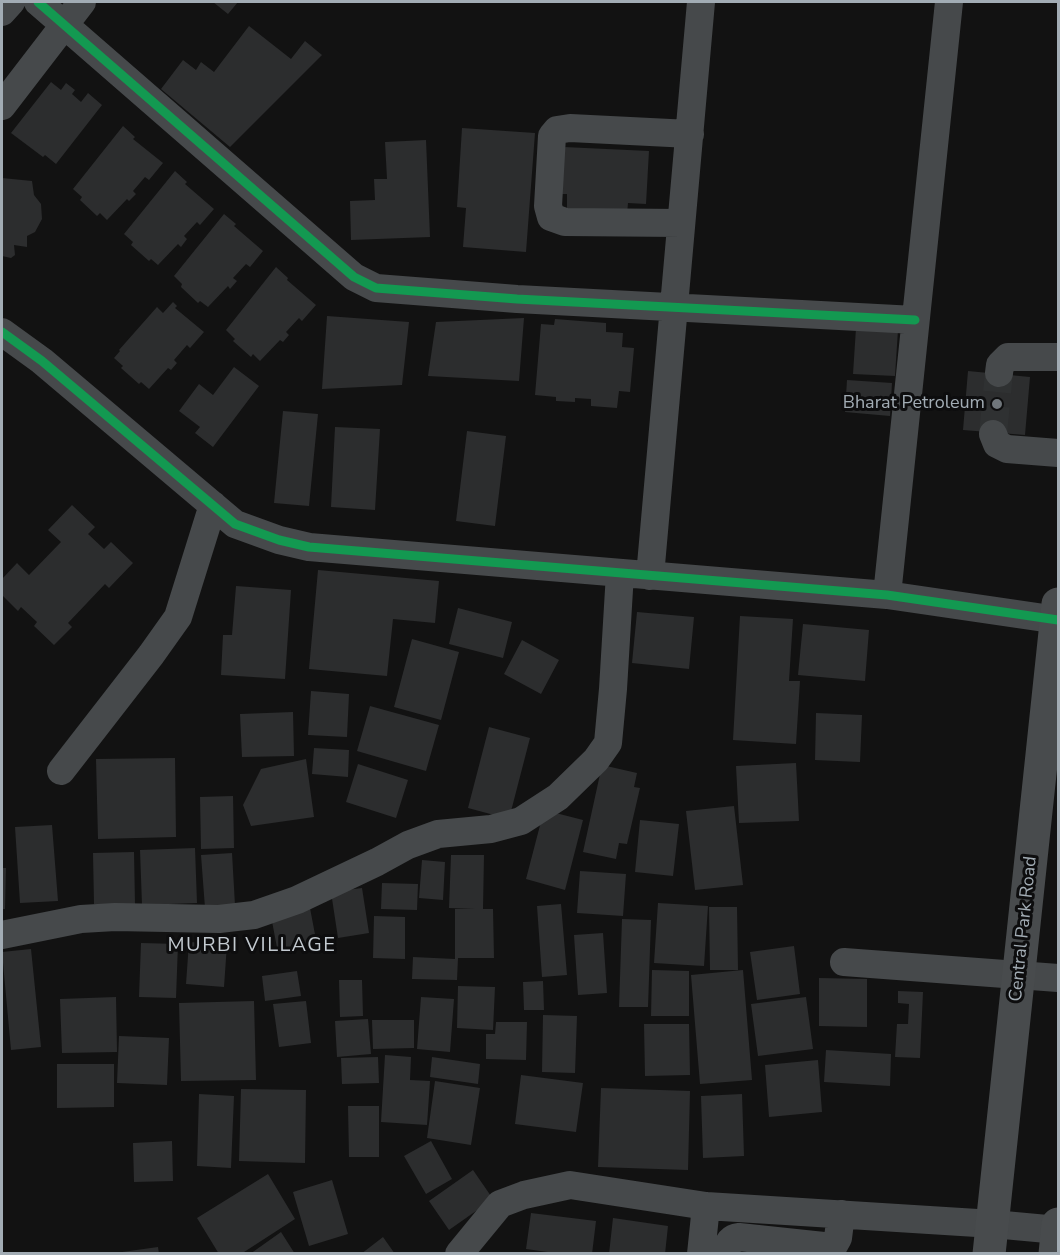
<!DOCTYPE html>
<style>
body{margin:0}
#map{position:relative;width:1060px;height:1255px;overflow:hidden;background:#121212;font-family:"Nunito Sans",sans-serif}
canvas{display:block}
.frame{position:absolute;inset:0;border:3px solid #a2acb4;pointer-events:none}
</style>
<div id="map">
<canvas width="1060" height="1255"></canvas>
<div class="frame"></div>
</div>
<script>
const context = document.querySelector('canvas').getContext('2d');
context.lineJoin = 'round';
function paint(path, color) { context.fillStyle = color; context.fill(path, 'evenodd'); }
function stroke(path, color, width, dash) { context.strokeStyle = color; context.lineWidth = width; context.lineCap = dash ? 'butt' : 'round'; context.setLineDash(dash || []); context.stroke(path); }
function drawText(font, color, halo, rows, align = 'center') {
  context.font = font + ' "Nunito Sans",sans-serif'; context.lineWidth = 6; context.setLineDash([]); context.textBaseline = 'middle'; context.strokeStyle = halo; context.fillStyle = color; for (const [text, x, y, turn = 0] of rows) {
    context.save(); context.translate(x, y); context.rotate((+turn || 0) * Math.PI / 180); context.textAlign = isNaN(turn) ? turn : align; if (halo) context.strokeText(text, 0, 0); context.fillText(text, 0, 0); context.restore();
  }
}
paint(new Path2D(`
 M213,2H238L228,14Z
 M249,26L291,59L305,41L322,55L230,147L161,89L183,60L196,70L201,62L214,72Z
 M51,82L61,90L66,83L75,90L72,94L81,102L88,93L102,105L56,164L45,155L43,157L11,133Z
 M123,126L135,137L133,139L163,163L149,180L145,177L133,191L136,194L129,201L127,199L107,220L100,213L97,216L80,200L82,197L73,189Z
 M462,128L535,133L526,252L463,247L466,208L457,207Z
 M426,140L430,237L351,240L350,201L375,200L374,179H387L385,142Z
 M564,147L649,151L646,204L628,203L627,215L567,213V194H562Z
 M175,171L187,182L185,184L214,209L200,225L197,222L184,236L187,239L181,247L178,244L158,265L151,259L149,261L131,245L133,242L124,234Z
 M2,178L32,181L34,195L41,204L42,219L35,232L27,236V247L14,245L15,255L11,258L2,256Z
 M224,214L236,224L234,226L263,251L250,267L246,264L233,278L237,281L230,289L228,286L208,307L200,301L198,303L181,287L182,284L174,276Z
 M276,267L288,278L287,280L316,305L302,321L299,318L286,332L289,335L283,342L280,340L260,361L253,354L251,357L233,341L235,339L226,330Z
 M173,302L177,306L175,308L204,332L190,348L187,345L174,360L177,363L171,370L168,368L149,389L141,382L139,384L121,368L123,366L114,358L120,351L119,350L157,307L163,313Z
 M327,316L409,322L402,385L322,389Z
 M524,318L519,381L428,376L436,322Z
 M555,319L606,323V332L623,333L622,347L634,348L630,392L619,391L617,408L591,406V399L575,398V402L556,401V397L535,395L541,324L554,325Z
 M856,328L898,330L895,376L853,374Z
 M234,367L259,386L213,447L195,433L200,427L179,411L199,384L213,395Z
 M968,371L1030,377L1025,435L963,430Z
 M847,380L892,383L890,416L845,412Z
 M283,411L318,414L309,506L274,503Z
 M335,427L380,429L375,510L331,507Z
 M467,431L506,436L495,526L456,521Z
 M72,505L95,527L88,534L104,549L111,542L133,563L109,588L105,584L68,623L72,627L54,645L34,626L37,622L21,607L18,611L2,595V579L17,563L29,575L61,542L48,530Z
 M318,570L439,581L435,623L393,619L387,676L309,669Z
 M236,586L291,590L285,679L221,675L223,635H232Z
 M458,608L512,622L503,658L449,644Z
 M637,612L694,617L689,669L632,663Z
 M740,616L793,619L789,681H800L796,744L733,740Z
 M803,624L869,630L865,681L798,675Z
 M412,639L459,652L441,720L394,707Z
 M522,640L559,660L541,694L504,674Z
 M311,691L349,694L347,737L308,735Z
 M370,706L439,725L426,771L357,751Z
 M293,712L294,756L242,757L240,714Z
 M816,713L862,715L860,762L815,760Z
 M489,727L530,738L509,819L468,808Z
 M314,748L349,750L348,777L312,774Z
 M175,758L176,837L98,839L96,759Z
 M306,759L314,817L251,826L243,805L261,769Z
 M796,763L799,821L739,823L736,766Z
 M358,764L408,780L396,818L346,802Z
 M602,765L637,773L634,787L640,788L627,844L619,843L616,859L583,852Z
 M233,796L234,848L201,849L200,797Z
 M734,806L743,885L695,890L686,811Z
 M544,810L583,820L565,890L526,879Z
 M640,820L679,824L673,876L635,872Z
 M52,825L58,901L20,903L15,827Z
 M195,848L197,903L142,905L140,850Z
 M134,852L135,904H94L93,853Z
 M232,853L235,905L205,908L201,855Z
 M451,855H484L483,909H493L494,958H458L457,980L412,979L413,957L455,959V909H475L449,908Z
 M422,860L445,862L443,900L419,898Z
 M2,868H6L5,909H2Z
 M580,871L626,874L623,916L577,913Z
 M382,883L418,884L417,910L381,909Z
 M362,888L369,933L338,938L331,892Z
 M658,903L708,906L704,966L654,963Z
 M561,904L567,975L542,977L537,906Z
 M709,907H737L738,970H710Z
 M310,908L317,945L278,953L271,916Z
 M374,916L405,917V959L373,958Z
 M622,919L651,920L648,1007H619Z
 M603,933L607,993L578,995L574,935Z
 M189,942L227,944L224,987L186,984Z
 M141,943L178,944L176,998L139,997Z
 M794,946L800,994L757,1000L750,952Z
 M31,949L41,1047L11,1050L2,952Z
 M652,970L689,971V1016H651Z
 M743,970L752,1080L700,1084L691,975Z
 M297,971L301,996L265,1001L262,976Z
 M819,978L867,979V1027L819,1026Z
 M339,980H362L363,1016L340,1017Z
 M543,981L544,1010H524L523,982Z
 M458,986L495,987L493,1030L457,1028Z
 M898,991L923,992L920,1058L895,1057L897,1024H908L909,1004L898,1003Z
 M116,997L117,1052L62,1053L60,999Z
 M421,997L454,999L450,1052L417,1049Z
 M806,997L813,1049L758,1056L751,1004Z
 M254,1001L256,1080L181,1081L179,1003Z
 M306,1001L311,1043L279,1047L273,1004Z
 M543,1015L577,1016L575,1073L542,1072Z
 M368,1019L371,1054L337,1057L335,1021Z
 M372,1020H414V1048L373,1049Z
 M496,1022H527L526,1060L486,1059V1034H495Z
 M644,1024H689L690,1075L645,1076Z
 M119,1036L169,1038L167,1085L117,1083Z
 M826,1050L891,1054L890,1086L824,1082Z
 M385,1055L411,1057L410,1080L430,1081L427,1125L381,1122Z
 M378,1057L379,1083L342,1084L341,1058Z
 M432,1057L480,1064L478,1084L430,1077Z
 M818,1060L822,1112L769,1117L765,1065Z
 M57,1064H114V1107L57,1108Z
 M521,1075L583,1083L576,1132L515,1124Z
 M435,1081L480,1088L471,1145L427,1138Z
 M601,1088L690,1091L688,1170L598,1167Z
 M241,1089L306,1090L305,1163L239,1161Z
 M199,1094L234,1096L231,1168L197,1166Z
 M742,1094L744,1156L703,1158L701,1096Z
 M348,1106H379V1157H349Z
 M172,1141L173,1181L134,1182L133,1143Z
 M431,1141L452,1179L426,1194L404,1156Z
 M473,1170L493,1199L449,1230L429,1201Z
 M268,1174L295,1219L241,1254H219L197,1218Z
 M332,1180L348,1234L309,1246L293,1192Z
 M531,1213L596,1221L592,1254H562L526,1249Z
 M613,1218L668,1226L665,1254H609Z
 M281,1232L295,1254H250Z
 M383,1237L395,1254H361Z
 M158,1247L159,1254H123L122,1252Z`), '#2c2d2e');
stroke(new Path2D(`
 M993,434L999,373`), '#2f3132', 28, [28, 14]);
stroke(new Path2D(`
 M38,2L354,277L376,288L517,299L915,320
 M2,12L11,2
 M2,106L82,2
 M681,223L565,222L551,217L548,206L552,136L557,130L570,128L690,134
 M2,332L42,361L235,524L279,540L309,547L887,595L1058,620
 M999,373L1000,365L1008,357H1058
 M993,434L997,444L1007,449L1058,453
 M650,576L701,2
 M887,595L949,2
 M61,771L151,655L178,617L213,505
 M2,935L81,919L115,917L219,919L254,915L297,900L377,862L408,845L438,834L491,829L521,821L558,797L596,760L608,743L613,689L620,573
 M844,962L1058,978
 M459,1254L500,1204L524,1195L570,1185L706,1206L993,1224L1058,1230
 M701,1254L706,1206
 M726,1254C727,1245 730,1238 739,1237L833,1247L838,1238L841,1214`), '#46494b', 28);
stroke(new Path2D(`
 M989,1254L1058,604
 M1055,1254L1058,1224`), '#484b4d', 33);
stroke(new Path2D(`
 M38,2L354,277L376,288L517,299L915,320
 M2,332L42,361L235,524L279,540L309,547L887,595L1058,620`), '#139951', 9);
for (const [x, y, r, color] of [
 [997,404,6,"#70767b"]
]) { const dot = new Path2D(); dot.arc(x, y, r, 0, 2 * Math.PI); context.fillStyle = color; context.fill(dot); stroke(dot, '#0d0d0e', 2); }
drawText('18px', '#a2acb4', '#0d0d0e', [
 ["Bharat Petroleum",985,404]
], 'right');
drawText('18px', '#a2acb4', '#0d0d0e', [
 ["Central Park Road",1024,929,-84]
]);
context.letterSpacing = '1.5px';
drawText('20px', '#c3cad0', '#0d0d0e', [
 ["MURBI VILLAGE",252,946]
]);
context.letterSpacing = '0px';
</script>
